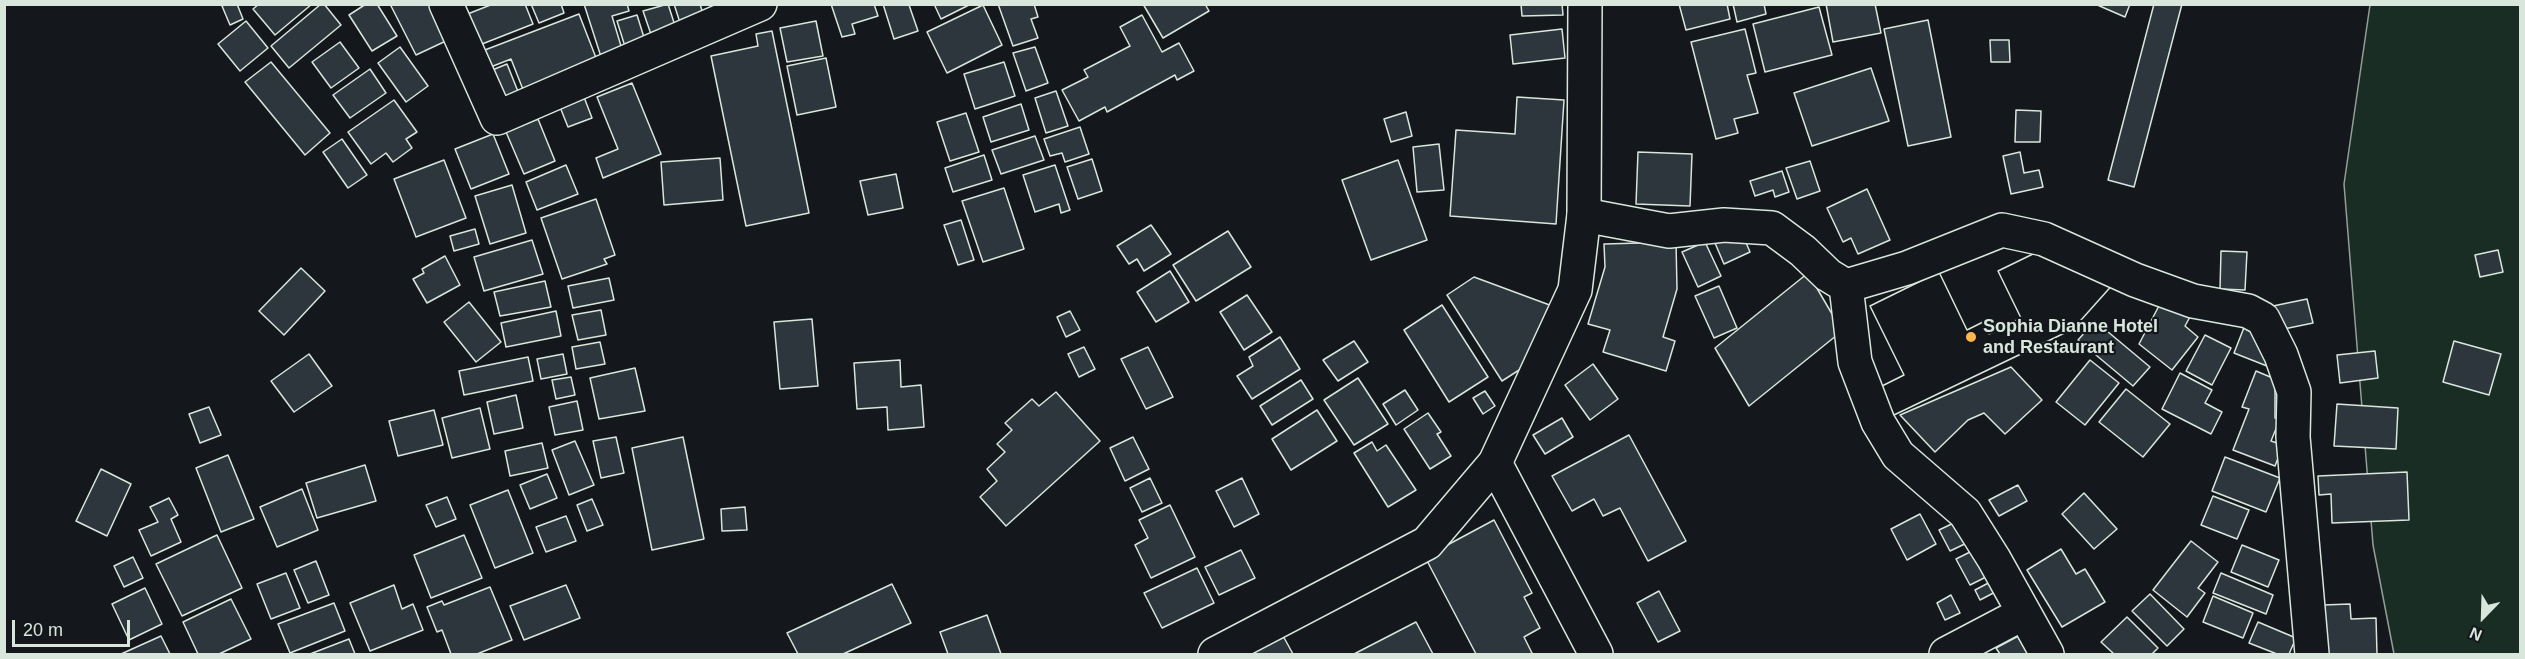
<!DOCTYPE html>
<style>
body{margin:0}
#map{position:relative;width:2525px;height:659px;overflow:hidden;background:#14181c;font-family:Helvetica,sans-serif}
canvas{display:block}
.frame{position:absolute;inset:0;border:6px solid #d8e6dc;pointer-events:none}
.north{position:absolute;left:2453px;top:587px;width:60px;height:60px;-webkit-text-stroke:4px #14181c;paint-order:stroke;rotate:203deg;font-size:16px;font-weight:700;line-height:24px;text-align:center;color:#d8e6dc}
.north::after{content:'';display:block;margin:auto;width:21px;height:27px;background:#d8e6dc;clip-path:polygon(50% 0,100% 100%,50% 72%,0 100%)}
.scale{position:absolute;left:12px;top:620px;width:118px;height:27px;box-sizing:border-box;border:3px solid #d8e6dc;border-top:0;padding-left:8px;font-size:18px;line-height:21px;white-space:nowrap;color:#d8e6dc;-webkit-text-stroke:4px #14181c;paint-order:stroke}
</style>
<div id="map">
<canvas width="2525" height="659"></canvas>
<div class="frame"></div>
<div class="north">N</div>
<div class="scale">20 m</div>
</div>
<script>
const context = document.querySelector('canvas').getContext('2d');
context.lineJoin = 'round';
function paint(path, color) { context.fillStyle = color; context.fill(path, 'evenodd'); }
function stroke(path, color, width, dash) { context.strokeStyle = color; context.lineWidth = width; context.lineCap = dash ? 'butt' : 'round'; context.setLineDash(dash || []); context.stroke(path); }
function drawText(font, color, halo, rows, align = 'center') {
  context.font = font + ' Helvetica,sans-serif'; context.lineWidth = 4.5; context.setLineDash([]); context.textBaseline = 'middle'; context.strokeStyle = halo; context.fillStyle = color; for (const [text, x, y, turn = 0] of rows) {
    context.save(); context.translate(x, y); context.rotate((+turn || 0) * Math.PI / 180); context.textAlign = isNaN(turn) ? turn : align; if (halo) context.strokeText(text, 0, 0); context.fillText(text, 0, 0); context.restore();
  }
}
const green = new Path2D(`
 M2370,5H2520V654H2394L2373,545L2344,184Z`);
paint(green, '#1a2d24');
stroke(green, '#939e99', 1.5);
const building = new Path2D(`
 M226,4H237L243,19L230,25L222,6Z
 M259,4H312L275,35L253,9Z
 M321,4H324L341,25L289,68L271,46Z
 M366,4H377L397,36L372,51L349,15Z
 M390,4H431L448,40L416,55Z
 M493,4H525L533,24L477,46L465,15Z
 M531,4H561L564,13L539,23Z
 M584,4H627L629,11L612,16L624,56L603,63Z
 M668,4L678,35L654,43L643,11Z
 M674,4H700L706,24L683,32Z
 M831,4H874L878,16L852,24L855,34L842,37Z
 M883,4H912L909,5L918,31L894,39Z
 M934,4H971L941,19Z
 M998,4H1034L1038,17L1031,19L1038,38L1013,46Z
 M1143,4H1205L1209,11L1163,38Z
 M1521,4H1562L1563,15L1522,16Z
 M1679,4H1727L1730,19L1686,30Z
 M1733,4H1764L1766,14L1737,22Z
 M1826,4H1875L1881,33L1833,42Z
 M2095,4H2130L2125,17Z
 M2154,4H2182L2134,187L2108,180Z
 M983,5L1002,45L947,73L927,32Z
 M1819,7L1832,55L1765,72L1753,24Z
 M579,14L598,63L524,92L511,59L483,70L477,53Z
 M637,15L647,47L627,53L617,21Z
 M1142,15L1162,52L1179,43L1194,71L1177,80L1175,75L1107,112L1105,107L1079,121L1062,90L1088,77L1084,70L1130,46L1120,27Z
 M1928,20L1951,137L1908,146L1884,29Z
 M246,21L268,48L240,71L218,44Z
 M816,21L823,56L787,62L780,28Z
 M1562,29L1565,58L1513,64L1510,35Z
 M1745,29L1756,73L1747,75L1758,113L1734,119L1738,133L1716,139L1691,42Z
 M772,31L809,213L746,226L711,56L758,46L756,34Z
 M1990,40H2009L2010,62H1991Z
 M340,42L359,68L331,88L312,62Z
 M400,47L428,86L406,102L378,63Z
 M1035,47L1048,83L1026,91L1013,53Z
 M826,58L836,107L797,115L787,66Z
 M271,62L330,133L305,155L245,82Z
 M1004,62L1015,96L975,109L964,74Z
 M507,64L519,94L496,102L485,73Z
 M1871,68L1889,121L1812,146L1794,93Z
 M370,69L386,93L350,118L333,95Z
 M632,83L661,154L603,178L596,158L618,149L597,97Z
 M1056,91L1068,126L1046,133L1035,98Z
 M584,97L592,118L568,127L560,107Z
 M1517,97L1564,100L1556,224L1450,216L1456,130L1515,134Z
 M394,100L417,132L406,139L412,148L393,162L386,153L371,164L348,132Z
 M1021,104L1029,130L991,142L983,117Z
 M2016,110L2041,111L2040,142H2015Z
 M1406,112L1412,136L1391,142L1384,119Z
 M966,113L979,152L950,161L937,122Z
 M538,119L555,161L524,174L506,132Z
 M1080,127L1089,154L1065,162L1062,153L1050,156L1044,139Z
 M493,134L509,174L471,189L455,149Z
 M1035,136L1044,160L1001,174L992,150Z
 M342,139L367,175L348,188L323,152Z
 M1439,144L1444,190L1417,192L1413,147Z
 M1638,152L1692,154L1690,206L1636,204Z
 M2020,152L2024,173L2039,170L2043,187L2011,194L2003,156Z
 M984,155L992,180L953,192L945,168Z
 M720,158L723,200L664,205L661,162Z
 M1092,159L1102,191L1078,199L1067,167Z
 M444,160L466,218L416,237L394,179Z
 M1398,160L1427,240L1371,260L1342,180Z
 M1810,161L1820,191L1797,199L1786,168Z
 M566,165L578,194L537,210L526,182Z
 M1055,165L1070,210L1061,213L1059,204L1035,212L1023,175Z
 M1782,171L1789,192L1775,197L1773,190L1755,196L1750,181Z
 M896,174L903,208L868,215L860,181Z
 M512,185L526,233L490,244L475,196Z
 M1004,188L1024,249L983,262L962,201Z
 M1867,189L1890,240L1858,254L1851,238L1843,242L1827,208Z
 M596,199L615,255L604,259L607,264L562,279L541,218Z
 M961,220L974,260L958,265L944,225Z
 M1151,225L1171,254L1144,271L1137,259L1129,264L1117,246Z
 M475,229L479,244L454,251L450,236Z
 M1228,231L1251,267L1196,301L1173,265Z
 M1741,231L1750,252L1724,264L1715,243Z
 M532,240L543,274L484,291L474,257Z
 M1676,242L1677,289L1663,337L1675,341L1666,371L1603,352L1610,330L1588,324L1605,267L1604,244Z
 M1705,242L1721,276L1698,287L1682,252Z
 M2498,250L2503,272L2480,277L2475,255Z
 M2221,251L2247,252L2245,290L2220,289Z
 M2035,253L2115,282L2073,329L1894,415L1880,387L1904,375L1870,306L1939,272L1967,330L1983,322L1989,334L2021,318L1998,271Z
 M2035,253L2115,282L2073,329L1894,415L1880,387L1904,375L1870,306L1939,272L1967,330L1983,322L1989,334L2021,318L1998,271Z
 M445,256L460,285L427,303L413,279L424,273L422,269Z
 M301,268L325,291L284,335L259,311Z
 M1170,271L1189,302L1156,322L1137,292Z
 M1808,273L1842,331L1749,406L1715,348Z
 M1474,277L1555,307L1530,363L1502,381L1447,295Z
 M609,278L614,300L573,308L568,286Z
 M545,281L551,307L500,316L494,292Z
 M1719,286L1737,328L1714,338L1695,296Z
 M1247,295L1272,332L1244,350L1220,312Z
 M2307,299L2313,323L2279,330L2273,306Z
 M2162,300L2191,315L2185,326L2198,337L2172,370L2139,344Z
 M469,302L501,342L476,362L444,322Z
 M1442,305L1488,377L1449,402L1404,330Z
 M601,310L606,335L578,340L572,315Z
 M556,311L561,336L506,347L501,323Z
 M1070,311L1080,330L1066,337L1057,317Z
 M812,319L818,386L780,389L774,322Z
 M2095,321L2150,367L2133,386L2078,340Z
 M2245,325L2263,332L2272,368L2234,353Z
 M2205,335L2231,348L2212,385L2186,371Z
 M1280,337L1300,369L1252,399L1237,376L1253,366L1249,357Z
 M1354,341L1368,362L1338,381L1323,360Z
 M2454,341L2501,354L2489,395L2443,382Z
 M600,342L605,364L576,369L572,347Z
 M1084,347L1095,369L1079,377L1068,354Z
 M1148,347L1173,397L1146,409L1121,359Z
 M2375,351L2378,378L2340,383L2337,355Z
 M309,354L332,386L294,412L271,381Z
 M563,354L567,374L541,379L537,359Z
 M528,357L533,381L464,395L459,371Z
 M900,360L901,387L921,385L924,427L888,430L887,407L857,409L854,363Z
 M2090,360L2119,383L2085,425L2056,402Z
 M1593,364L1618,399L1590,420L1565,385Z
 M2011,367L2042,400L2005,434L1984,413L1968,420L1935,452L1900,415Z
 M635,368L645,411L599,419L590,378Z
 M2256,371L2275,379V418L2280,419L2271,441L2283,445L2275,466L2233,450L2249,409L2242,407Z
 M2180,373L2212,390L2205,403L2222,412L2211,434L2162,409Z
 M571,377L575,395L556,399L552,380Z
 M1358,378L1388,424L1354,445L1324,400Z
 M1301,380L1313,399L1272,425L1260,406Z
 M2126,389L2170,424L2143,457L2099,422Z
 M1405,390L1418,410L1396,425L1383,404Z
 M1485,391L1495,406L1483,414L1473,398Z
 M1056,392L1100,441L1006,526L980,497L997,481L987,469L1005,452L997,444L1012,430L1005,423L1032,399L1039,406Z
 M516,395L523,428L494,434L487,402Z
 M577,401L583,430L555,435L549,407Z
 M2337,404L2398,408L2396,449L2334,446Z
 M209,407L221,435L200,443L189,414Z
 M480,408L490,449L452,458L442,418Z
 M434,410L443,445L398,456L389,421Z
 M1317,410L1337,441L1291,470L1272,439Z
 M1428,413L1441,432L1437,434L1451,456L1430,469L1404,429Z
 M1562,418L1573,437L1545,454L1533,435Z
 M1629,435L1686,541L1648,561L1620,508L1603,516L1594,499L1572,511L1552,476Z
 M616,437L624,473L601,478L593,441Z
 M683,437L704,539L652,550L632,448Z
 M1133,437L1149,469L1125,481L1110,448Z
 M575,441L594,485L569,495L552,450Z
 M1372,442L1377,451L1386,445L1416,490L1388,507L1354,453Z
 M542,443L548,468L510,476L505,451Z
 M228,455L254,519L221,532L196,468Z
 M2225,457L2280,478L2266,512L2212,491Z
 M365,465L376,501L317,518L306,483Z
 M101,469L131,484L107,536L76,521Z
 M2407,472L2409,520L2332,523L2331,494L2319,495L2318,476Z
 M547,474L557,498L530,509L520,485Z
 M1150,478L1162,503L1142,512L1130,488Z
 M1242,478L1259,514L1234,527L1216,491Z
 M2018,485L2027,501L1999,516L1989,500Z
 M302,489L318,530L277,547L260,507Z
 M508,490L533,553L495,568L470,505Z
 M2084,493L2117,529L2094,549L2062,514Z
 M2213,496L2249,510L2237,539L2201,525Z
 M447,497L456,519L436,527L426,505Z
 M169,498L178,515L171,519L181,542L151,556L139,530L158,522L150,507Z
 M592,499L603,525L587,531L577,505Z
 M1170,505L1195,557L1151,578L1135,545L1148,538L1139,520Z
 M745,507L747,530L722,531L721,509Z
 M1920,514L1936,544L1907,560L1891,529Z
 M566,516L576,541L546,552L536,527Z
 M1494,520L1532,593L1524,597L1540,628L1524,637L1532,653L1530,654H1476L1425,557Z
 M1960,520L1971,541L1950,551L1939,530Z
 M217,535L242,588L182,616L156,564Z
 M464,535L482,578L431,598L414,555Z
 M2191,541L2218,562L2198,588L2205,593L2187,617L2153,590Z
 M2242,545L2279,560L2268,587L2231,572Z
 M1976,549L1990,575L1970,585L1956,559Z
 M2061,549L2076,574L2085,569L2105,602L2062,627L2027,570Z
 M1241,550L1255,578L1219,595L1205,567Z
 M133,557L143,578L124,587L114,566Z
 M316,561L329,595L308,603L294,570Z
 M1197,568L1214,603L1162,628L1144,593Z
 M286,573L300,608L271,619L257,584Z
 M2221,573L2273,595L2266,614L2213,593Z
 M1996,579L2001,589L1980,600L1975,590Z
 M892,584L911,623L843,654H798L787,633Z
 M394,585L402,609L413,604L423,630L370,651L350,603Z
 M566,585L580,618L524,640L510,606Z
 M490,587L512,640L477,654H451L442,630L437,632L427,607L442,601L444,605Z
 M145,588L162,624L129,640L112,604Z
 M1659,591L1680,631L1658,642L1637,603Z
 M2150,594L2184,629L2167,646L2132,611Z
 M1951,595L1960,613L1945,620L1937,603Z
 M2213,596L2253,613L2243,638L2203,622Z
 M231,599L251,639L219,654H198L183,622Z
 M334,603L345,631L290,653L278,624Z
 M2350,604L2351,619L2376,618L2377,654H2325L2323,605Z
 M987,615L1001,654H948L940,632Z
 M2127,617L2158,648L2152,654H2114L2101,642Z
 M1416,622L1433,654H1354Z
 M2258,622L2296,638L2289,654H2277L2249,643Z
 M2024,633L2035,654H2000L1996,648Z
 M1282,634L1293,654H1255L1253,650Z
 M161,636L170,654H121Z
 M349,639L355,654H310Z`);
paint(building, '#2c363c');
stroke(building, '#d8e6dc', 1.5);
const street = new Path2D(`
 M446,4L497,118L760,4
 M1584,215L1669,231L1724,225L1772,228L1803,251L1828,275L1846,286L1907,268L2002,230L2044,239L2135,280L2193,301L2248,311L2263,319L2281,355L2294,392L2293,437L2312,654
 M1846,286L1855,362L1878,422L1898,455L1965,513L1994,559L2047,654
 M1495,463L1596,654
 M1946,654L2024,613`);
const secondary = new Path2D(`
 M1215,654L1427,543L1495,463L1575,290L1584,215L1585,4`);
stroke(street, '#d8e6dc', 36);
stroke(secondary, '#d8e6dc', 36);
stroke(street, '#14181c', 33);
stroke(secondary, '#14181c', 33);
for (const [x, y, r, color] of [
 [1971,337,6,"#ffb74d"]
]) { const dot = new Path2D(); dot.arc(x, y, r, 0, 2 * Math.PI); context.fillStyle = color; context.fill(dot); stroke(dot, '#14181c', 2); }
drawText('bold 18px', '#d8e6dc', '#14181c', [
 ["Sophia Dianne Hotel",1983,327],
 ["and Restaurant",1983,348]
], 'left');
</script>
